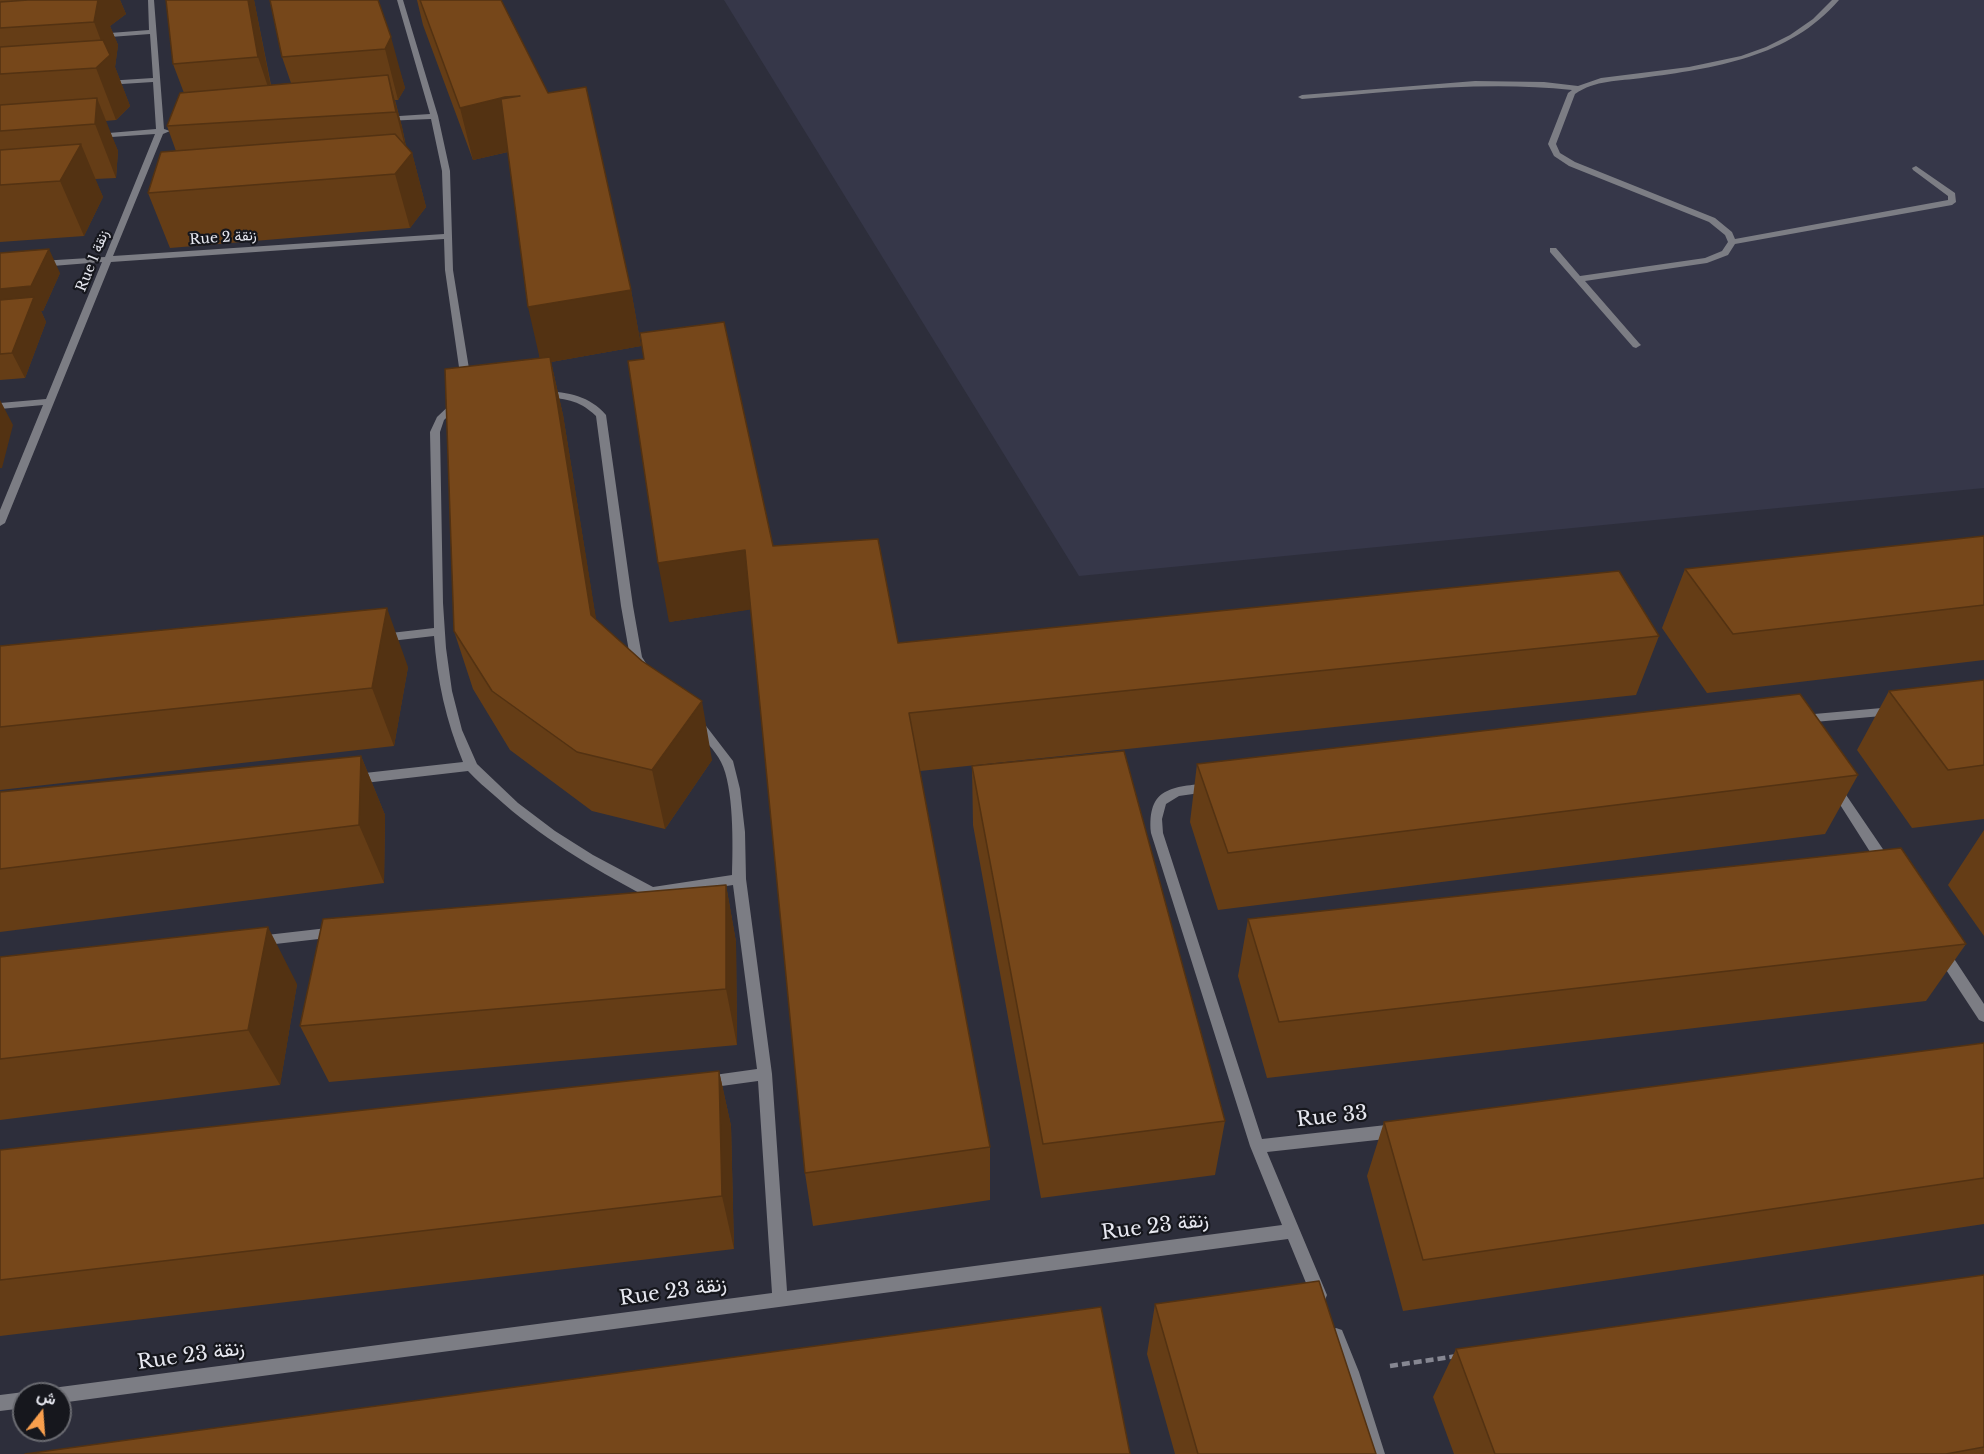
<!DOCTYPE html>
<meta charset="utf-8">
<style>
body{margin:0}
#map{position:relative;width:1984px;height:1454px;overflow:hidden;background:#2d2e3b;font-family:"Libre Baskerville",Vazirmatn,serif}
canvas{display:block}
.north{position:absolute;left:12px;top:1382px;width:60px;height:60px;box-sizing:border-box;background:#16171d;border:2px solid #6a6b71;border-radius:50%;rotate:17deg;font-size:16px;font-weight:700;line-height:24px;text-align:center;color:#e7e8f0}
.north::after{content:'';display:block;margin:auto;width:21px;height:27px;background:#f99f4d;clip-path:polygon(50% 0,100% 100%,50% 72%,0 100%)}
</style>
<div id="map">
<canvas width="1984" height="1454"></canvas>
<div class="north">ش</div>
</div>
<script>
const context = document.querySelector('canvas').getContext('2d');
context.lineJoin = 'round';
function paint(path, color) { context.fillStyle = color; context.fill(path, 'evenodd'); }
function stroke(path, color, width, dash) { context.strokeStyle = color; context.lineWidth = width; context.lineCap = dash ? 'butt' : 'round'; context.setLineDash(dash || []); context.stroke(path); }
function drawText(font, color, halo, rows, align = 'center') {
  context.font = font + ' "Libre Baskerville",Vazirmatn,serif'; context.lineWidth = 4.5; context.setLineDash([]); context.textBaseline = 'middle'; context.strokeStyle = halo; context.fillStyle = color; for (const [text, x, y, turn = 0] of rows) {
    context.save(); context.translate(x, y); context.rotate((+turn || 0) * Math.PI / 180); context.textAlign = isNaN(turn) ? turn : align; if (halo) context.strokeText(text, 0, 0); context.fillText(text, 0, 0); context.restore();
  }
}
paint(new Path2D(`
 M724,0H1984V488L1079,576Z`), '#363749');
stroke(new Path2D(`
 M1390,1366L1457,1356`), '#868792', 4.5, [8, 4]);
paint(new Path2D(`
 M1832,0H1839C1789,58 1714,68 1642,78C1619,81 1595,80 1575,94L1556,144L1560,153L1575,162L1715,218L1732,232L1735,239L1948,200V196L1913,170L1912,168L1916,166L1955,193L1956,202L1952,205L1735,244L1728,255L1707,263L1585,281L1639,343L1641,345L1636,348L1633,347L1550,252V248H1556L1580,276L1705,258L1722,251L1728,242L1725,235L1709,222L1569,166L1554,156L1548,144L1568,93L1572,90C1482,80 1392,92 1302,99L1298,97L1302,95L1475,81L1544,82L1578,86L1601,78L1689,67L1741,56L1766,47L1790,35L1813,19Z`), '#7c7d84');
paint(new Path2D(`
 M148,0H154L164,129L170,131L163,134L113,256L444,234L442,171L431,119L384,121L380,119L384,117L430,114L397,0H403L438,116L450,171L453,270L471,381L466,384L461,381L445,270L444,239L111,262L5,523L0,526V510L43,405L0,409V403L46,399L102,262L40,267L36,264L40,261L105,257L155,134L97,138L93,136L97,134L156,129L153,82L106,85L102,83L106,81L153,78L150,34L97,38L93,36L97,34L149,30Z
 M544,391C568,392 590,396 606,415L633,606L642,657L649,668L647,671H639L630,657L621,606L596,416C577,398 565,400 541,396V392Z
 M458,399L463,402L444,420L440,432L443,603L446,648L452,691L462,730L477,764L518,803L555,831L593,855L653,887L732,875C733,846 734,787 721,762C715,750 703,739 695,728L693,725L695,722H703L733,761L740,789L745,832L746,879L772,1074L787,1291L1282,1225L1250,1146L1151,833C1147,787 1172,787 1210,783L1214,785L1216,788L1214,791L1179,796L1166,804L1162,819L1163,833L1262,1139L1395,1124L1400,1126L1402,1131L1400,1136L1395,1138L1267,1152L1327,1295L1325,1300L1319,1303L1313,1300L1288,1239L60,1403V1394H52L54,1389L60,1387L772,1293L758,1081L707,1088L702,1086L700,1082L702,1078L707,1076L757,1069L733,885L654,897L645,896C591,867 540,837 495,796C486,788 476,780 468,771L356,784L352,782L350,779L352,776L356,774L463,762C446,721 437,680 434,636L382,642L376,638L382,634L434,628L430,432L437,417L455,400Z
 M1893,707L1899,711L1893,715L1803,723L1797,719L1803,715Z
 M1836,784L1840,786L1889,858L1890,862L1889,866H1879L1832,792L1830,789L1832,786Z
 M336,927L341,928L343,932L341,936L336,937L258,946L253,945L251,941L253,937L258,936Z
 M1942,946L1947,948L1984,1004V1022L1979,1020L1937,956L1935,952L1937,948Z
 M1336,1328L1342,1330L1359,1372L1385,1454H1367L1343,1372L1328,1336L1330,1330Z
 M24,1392L30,1394H24V1408L0,1411V1395Z`), '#7c7d84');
paint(new Path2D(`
 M0,0H120L126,14L110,26L118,45L115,67L130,106L116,120L105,121L118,151L116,178L95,179L103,197L84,236L0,242Z
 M166,0H254L271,85L291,83L282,57L378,0L405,88L398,100H395L402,127L406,146L412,153L426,207L410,228L170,248L148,193L176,151L167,126L184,93L173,64Z
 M417,0H504H501L631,290L641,346L551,362L563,415L596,620L712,760L665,829L592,811L510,750L473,689L454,631L540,359L508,152L473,160L423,25Z
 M0,253L60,273L43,311H41L46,322L25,378L0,380Z
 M1984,536V660L1707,693L1662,628L1685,569Z
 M773,546L898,643L1659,636L1636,695L920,771L990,1147V1200L813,1226L805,1173L751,609L669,622Z
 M0,646L408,667L394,746L0,790Z
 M1984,680V819L1912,828L1857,750L1889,691Z
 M361,756L385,815L384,883L0,932V792Z
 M1197,764L1858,775L1825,834L1218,910L1190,822Z
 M972,766L1225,1121L1215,1175L1041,1198L973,825Z
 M1984,830V936L1948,885Z
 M726,885L736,942L737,1045L329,1082L300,1026Z
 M1248,919L1966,944L1926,1001L1267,1078L1238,976Z
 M0,957L297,984L280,1085L0,1120Z
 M1984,1043V1224L1403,1311L1367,1176L1384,1122Z
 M719,1071L731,1126L734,1249L0,1336V1150Z
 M1984,1275V1454H1454L1433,1397L1456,1349Z
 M1155,1304L1376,1454H1175L1147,1354Z`), '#653d16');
paint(new Path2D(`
 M98,0H120L126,14L110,26L118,45L115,67L130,106L116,120L96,68L107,57L94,22Z
 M248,0H254L275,108L258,57Z
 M391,37L405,88L398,100L385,49Z
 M388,75L402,127L408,157L412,153L426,207L410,228L395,174L408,158L396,112Z
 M520,96L516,150L473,160L460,108L505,97Z
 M97,98L118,151L116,178L95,124Z
 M81,144L103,197L84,236L60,181Z
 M49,249L60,273L43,311H41L46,322L25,378L12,353L0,315V289Z
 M631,290L641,346L551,362L563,415L605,674L591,615L541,364L528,307Z
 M0,400L13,425L2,468H0Z
 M745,550L754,609L669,622L658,563Z
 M387,608L408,667L394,746L372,688Z
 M702,701L712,760L665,829L652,770Z
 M361,756L385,815L384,883L359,825Z
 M726,885L736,942L737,1045L726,989Z
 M268,927L297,984L280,1085L248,1030Z
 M719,1071L731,1126L734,1249L722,1196Z`), '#533212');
const building = new Path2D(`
 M28,0H98L94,22L0,28V2Z
 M166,0H248L258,57L173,64Z
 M270,0H378L391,37L385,49L282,57Z
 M420,0H501L548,93L586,87L631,290L528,307L501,99L520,96L505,97L460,108Z
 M103,40L110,55L96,68L0,74V47Z
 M388,75L396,112L167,126L180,93Z
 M97,98L95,124L0,131V105Z
 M395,134L412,153L395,174L148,193L161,152Z
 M81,144L60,181L0,185V150Z
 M49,249L31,286L0,289V253Z
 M34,297L12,353L0,354V300Z
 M724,322L773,546L878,539L898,643L1619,571L1659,636L909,713L990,1147L805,1173L745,550L658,563L628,361L644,359L640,333Z
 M550,357L591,615L642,661L702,701L652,770L577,752L492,691L454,631L445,369Z
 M1984,536V605L1733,634L1685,569Z
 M387,608L372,688L0,727V646Z
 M1984,680V765L1948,770L1889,691Z
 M1800,694L1858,775L1228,853L1197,764Z
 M1124,751L1225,1121L1043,1144L972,766Z
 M361,756L359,825L0,869V792Z
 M1901,848L1966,944L1279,1022L1248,919Z
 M726,885V989L300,1026L323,919Z
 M268,927L248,1030L0,1059V957Z
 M1984,1043V1178L1423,1260L1384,1122Z
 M719,1071L722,1196L0,1280V1150Z
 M1984,1275V1447L1946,1454H1495L1456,1349Z
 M1319,1281L1376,1454H1198L1155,1304Z
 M1101,1307L1130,1454H25Z`);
paint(building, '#76471a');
stroke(building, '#533212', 1.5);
drawText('14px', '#e7e8f0', '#16171d', [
 ["Rue 2 زنقة",223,238,-4],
 ["Rue 1 زنقة",93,261,-68]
]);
drawText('20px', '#e7e8f0', '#16171d', [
 ["Rue 33",1332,1117,-6],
 ["Rue 23 زنقة",1155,1227,-7],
 ["Rue 23 زنقة",673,1292,-8],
 ["Rue 23 زنقة",191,1356,-8]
]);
</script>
